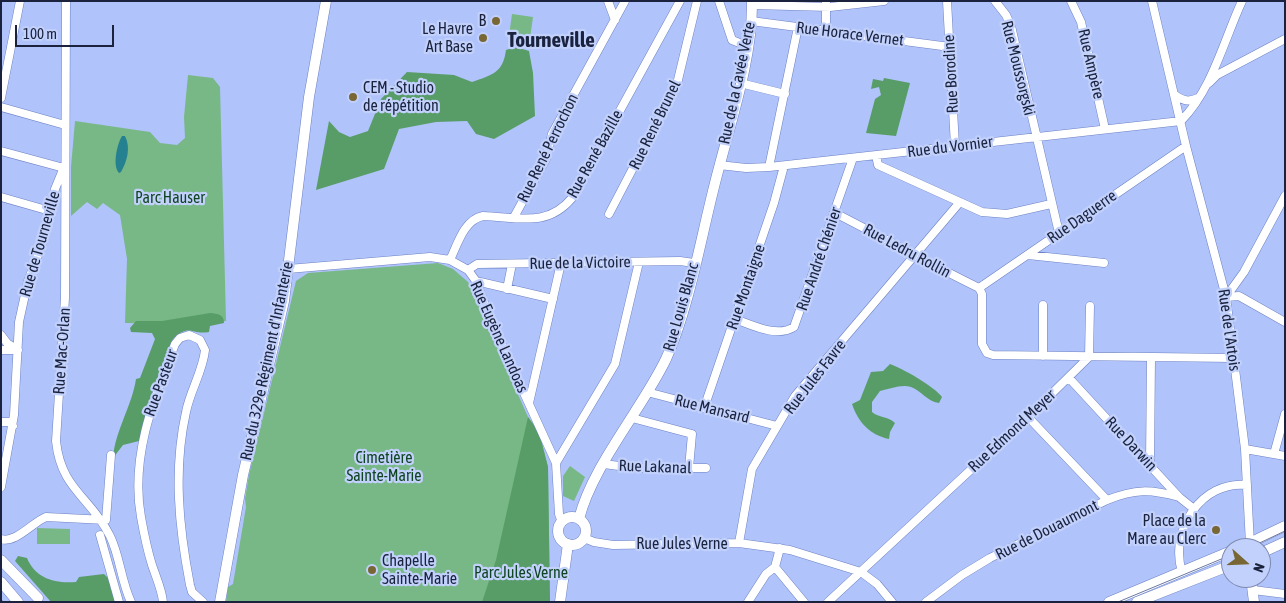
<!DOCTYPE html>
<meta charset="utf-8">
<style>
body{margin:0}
#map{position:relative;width:1286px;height:603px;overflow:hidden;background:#b0c3fb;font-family:"Asap Condensed",sans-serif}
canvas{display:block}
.frame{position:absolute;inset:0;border:2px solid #1a223d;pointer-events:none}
.north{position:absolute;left:1221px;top:538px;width:50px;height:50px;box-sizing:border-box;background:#c2d1fc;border:1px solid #7f8bb0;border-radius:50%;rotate:110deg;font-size:14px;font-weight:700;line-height:20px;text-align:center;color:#1a223d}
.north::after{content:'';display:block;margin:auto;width:18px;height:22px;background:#786634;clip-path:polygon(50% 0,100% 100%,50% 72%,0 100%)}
.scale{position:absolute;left:15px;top:25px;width:99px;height:22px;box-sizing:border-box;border:2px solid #1a223d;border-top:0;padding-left:6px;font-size:15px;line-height:18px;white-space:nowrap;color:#1a223d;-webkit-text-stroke:4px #c2d1fc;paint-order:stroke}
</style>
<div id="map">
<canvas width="1286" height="603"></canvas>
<div class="frame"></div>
<div class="north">N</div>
<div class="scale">100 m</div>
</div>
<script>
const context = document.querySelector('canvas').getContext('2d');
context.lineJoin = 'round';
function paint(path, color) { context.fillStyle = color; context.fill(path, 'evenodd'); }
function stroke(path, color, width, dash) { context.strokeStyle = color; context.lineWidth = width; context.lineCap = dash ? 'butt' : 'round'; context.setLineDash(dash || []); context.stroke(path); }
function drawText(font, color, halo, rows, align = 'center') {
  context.font = font + ' "Asap Condensed",sans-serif'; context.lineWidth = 4.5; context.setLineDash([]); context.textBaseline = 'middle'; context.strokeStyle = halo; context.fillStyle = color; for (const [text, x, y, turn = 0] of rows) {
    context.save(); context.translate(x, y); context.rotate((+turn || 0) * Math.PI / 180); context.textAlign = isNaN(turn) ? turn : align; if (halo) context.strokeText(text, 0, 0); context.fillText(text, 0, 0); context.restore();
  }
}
paint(new Path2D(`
 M512,14L533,17L529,45L508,43Z
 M188,75L213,78L220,87L226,321L190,324L125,323L127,259L120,215L103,203L97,209L87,202L71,216V167L75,121L150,132L160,143L177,145L185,138L184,117Z
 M438,263L453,269L468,282L528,417L539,432L548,467L550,602H226L228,587L233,584L246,507L245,499L249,475L296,281L308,273Z
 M570,466L585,477L574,501L563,496V476Z
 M37,528L70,529V544H37Z`), '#78b886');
paint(new Path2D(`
 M516,47L529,51L533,73L535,116L494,139L476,134L467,121L436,122L399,129L384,169L316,190L329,121L339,132L350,137L368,131L381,99L407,72L454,75L472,82C492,75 503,73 506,50Z
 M884,78L910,83L896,136L866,133L875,99L881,95L879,87L871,89L873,79L883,81Z
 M210,313C218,314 224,314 224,323L210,326L209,332C191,335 189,323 173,339L139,441L123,445L113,458C115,431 132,406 136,379L140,378L155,339L152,333L131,332L130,328L136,321H162Z
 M890,364C902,368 935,387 942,397L939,403C926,401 922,391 911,387C902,384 889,389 880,391L872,402V412C879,418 888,416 895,423L890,432L889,439C870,435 858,422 852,404L860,400L871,372L883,371Z
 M528,417L539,432L548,467L550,602H482L496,560Z
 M18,556L27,558C35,578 55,584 76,582L79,577L104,574L108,578L117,602H51L15,561Z`), '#589d68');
paint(new Path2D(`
 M122,136H125C131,148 127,161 121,172L119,173C112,166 117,144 122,136Z`), '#25818f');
const street = new Path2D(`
 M66,1L65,298L56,441C61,490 91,497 110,536C120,556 121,581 131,602
 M608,1L615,20
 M719,1L732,40L747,46
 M947,1L955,146
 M995,1L1006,15L1011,26L1059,233
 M1071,1L1081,22L1105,129
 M1152,1L1186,146L1226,297L1245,449L1250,544
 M752,5L830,7L884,1
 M751,21L950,47
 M826,30V1
 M740,83L785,94
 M1209,83L1217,75L1285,39
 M1175,95C1183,101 1189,102 1198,98
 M1,98L20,1
 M1,107L65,125
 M1181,121C1212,90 1224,40 1242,1
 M1,151L64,168
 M876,155L878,165L982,212L1007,214L1051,204
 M719,165L746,168L769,167L1181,121
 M769,167L798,27
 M1,197L50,211
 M835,213C884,238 930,264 979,288
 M609,214L677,84L697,1
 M514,217L546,159L552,134L625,1
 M1028,255L1104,263
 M450,260C458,243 464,220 483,216C518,217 547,228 572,198L680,1
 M288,269L430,257L450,260L468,270L476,281L491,321L556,463L559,514L562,522
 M468,270L477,264L680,261L694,263
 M476,281L553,299
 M979,288L982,294V344L987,353L993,355L1233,358
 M979,288L1186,146
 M507,289L512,264
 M1226,297L1244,272L1285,196
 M1226,297L1239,296L1285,322
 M735,319C752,325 777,338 794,327L853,158
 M1,335L7,343L18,350
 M1,350H18
 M1043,356V305
 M1089,357L1090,306
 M1069,378L1179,497L1194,509
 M647,392L777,426
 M529,403L561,263
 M704,408L774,203L784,166
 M1028,417L1107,500
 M632,418L692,434L689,468
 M1,422H9L13,426
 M1245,449L1285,456
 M1274,454L1285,414
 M556,463L615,364L639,262
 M604,464L634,468H706
 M1150,464L1151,357
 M1,487L14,415L19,322L28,281L43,242L55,189L62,172
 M100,535L119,602
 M584,538L594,542L613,545L739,543L790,550L861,572L877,584L892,602
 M1,539C15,544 33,522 46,517L106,520L111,455
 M739,543L752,469L795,396L960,202
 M780,548L775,567L804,602
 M1182,572C1169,531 1201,480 1247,485
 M1253,590L1285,594
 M163,602C162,590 156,577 152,565C147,549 144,534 141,517C130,457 154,398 175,344L180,338L189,335L200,340L205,350C203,371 190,391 186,412C173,470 179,528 190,585L192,592L203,602
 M748,602L766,574L775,567
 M828,602L1031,414L1089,357
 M926,602L962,575L990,558L1107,500C1135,489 1150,489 1179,497`);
const secondary = new Path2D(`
 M558 531a14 14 0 1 1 28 0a14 14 0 1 1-28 0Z
 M579,519C592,466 642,409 666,359C688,311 700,243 713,191C727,132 753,61 752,1
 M1239,548L1285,526
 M1261,553L1285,542
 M1,560L38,598
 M1251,578L1254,602
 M1,582L18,602
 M220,602L243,475L284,301L309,97L326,1
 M560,602L568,544
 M1109,602L1231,551
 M1137,602L1231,565`);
stroke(street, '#6d82c4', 9);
stroke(secondary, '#6d82c4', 11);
stroke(street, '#fff', 8);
stroke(secondary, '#fff', 10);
stroke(new Path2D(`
 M1249,548L1285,531
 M1,599L3,602
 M1118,602L1231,555`), '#6977a1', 1);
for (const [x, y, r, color] of [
 [496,21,5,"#786634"],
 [483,38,5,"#786634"],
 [353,97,5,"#786634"],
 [1216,530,5,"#786634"],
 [372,570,5,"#786634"]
]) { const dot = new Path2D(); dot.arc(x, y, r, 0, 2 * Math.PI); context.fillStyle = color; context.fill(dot); stroke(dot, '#c2d1fc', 2); }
drawText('16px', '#1a223d', '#c2d1fc', [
 ["B",486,21],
 ["Le Havre",473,29],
 ["Art Base",473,47],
 ["CEM - Studio",363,88,"left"],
 ["de répétition",363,106,"left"],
 ["Place de la",1206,521],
 ["Mare au Clerc",1206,539],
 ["Chapelle",382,561,"left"],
 ["Sainte-Marie",382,579,"left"]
], 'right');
drawText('16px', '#1a223d', '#c2d1fc', [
 ["Rue Horace Vernet",850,34,7],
 ["Rue Ampère",1091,64,77],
 ["Rue Moussorgski",1018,68,76],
 ["Rue Borodine",951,74,-93],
 ["Rue de la Cavée Verte",737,83,-78],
 ["Rue René Brunel",655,125,-64],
 ["Rue du Vornier",950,147,-7],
 ["Rue René Perrochon",548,148,-64],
 ["Rue René Bazille",595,154,-61],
 ["Rue Daguerre",1082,217,-35],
 ["Rue de Tourneville",40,244,-74],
 ["Rue Ledru Rollin",907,251,28],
 ["Rue André Chénier",819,259,-71],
 ["Rue de la Victoire",580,263,-1],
 ["Rue Montaigne",746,287,-71],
 ["Rue Louis Blanc",681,307,-74],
 ["Rue de l'Artois",1229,330,82],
 ["Rue Eugène Landoas",499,337,66],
 ["Rue Mac-Orlan",62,351,-86],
 ["Rue du 329e Régiment d'Infanterie",267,361,-78],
 ["Rue Jules Favre",815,377,-52],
 ["Rue Pasteur",161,383,-70],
 ["Rue Mansard",712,409,14],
 ["Rue Edmond Meyer",1012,431,-43],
 ["Rue Darwin",1131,444,47],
 ["Rue Lakanal",655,467,2],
 ["Rue de Douaumont",1047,530,-27],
 ["Rue Jules Verne",682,544]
]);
drawText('16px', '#0f4420', '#c2d1fc', [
 ["Parc Hauser",170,198],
 ["Cimetière",384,458],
 ["Sainte-Marie",384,476],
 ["Parc Jules Verne",521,573]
]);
drawText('bold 21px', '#1a223d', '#c2d1fc', [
 ["Tourneville",551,40]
]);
</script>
